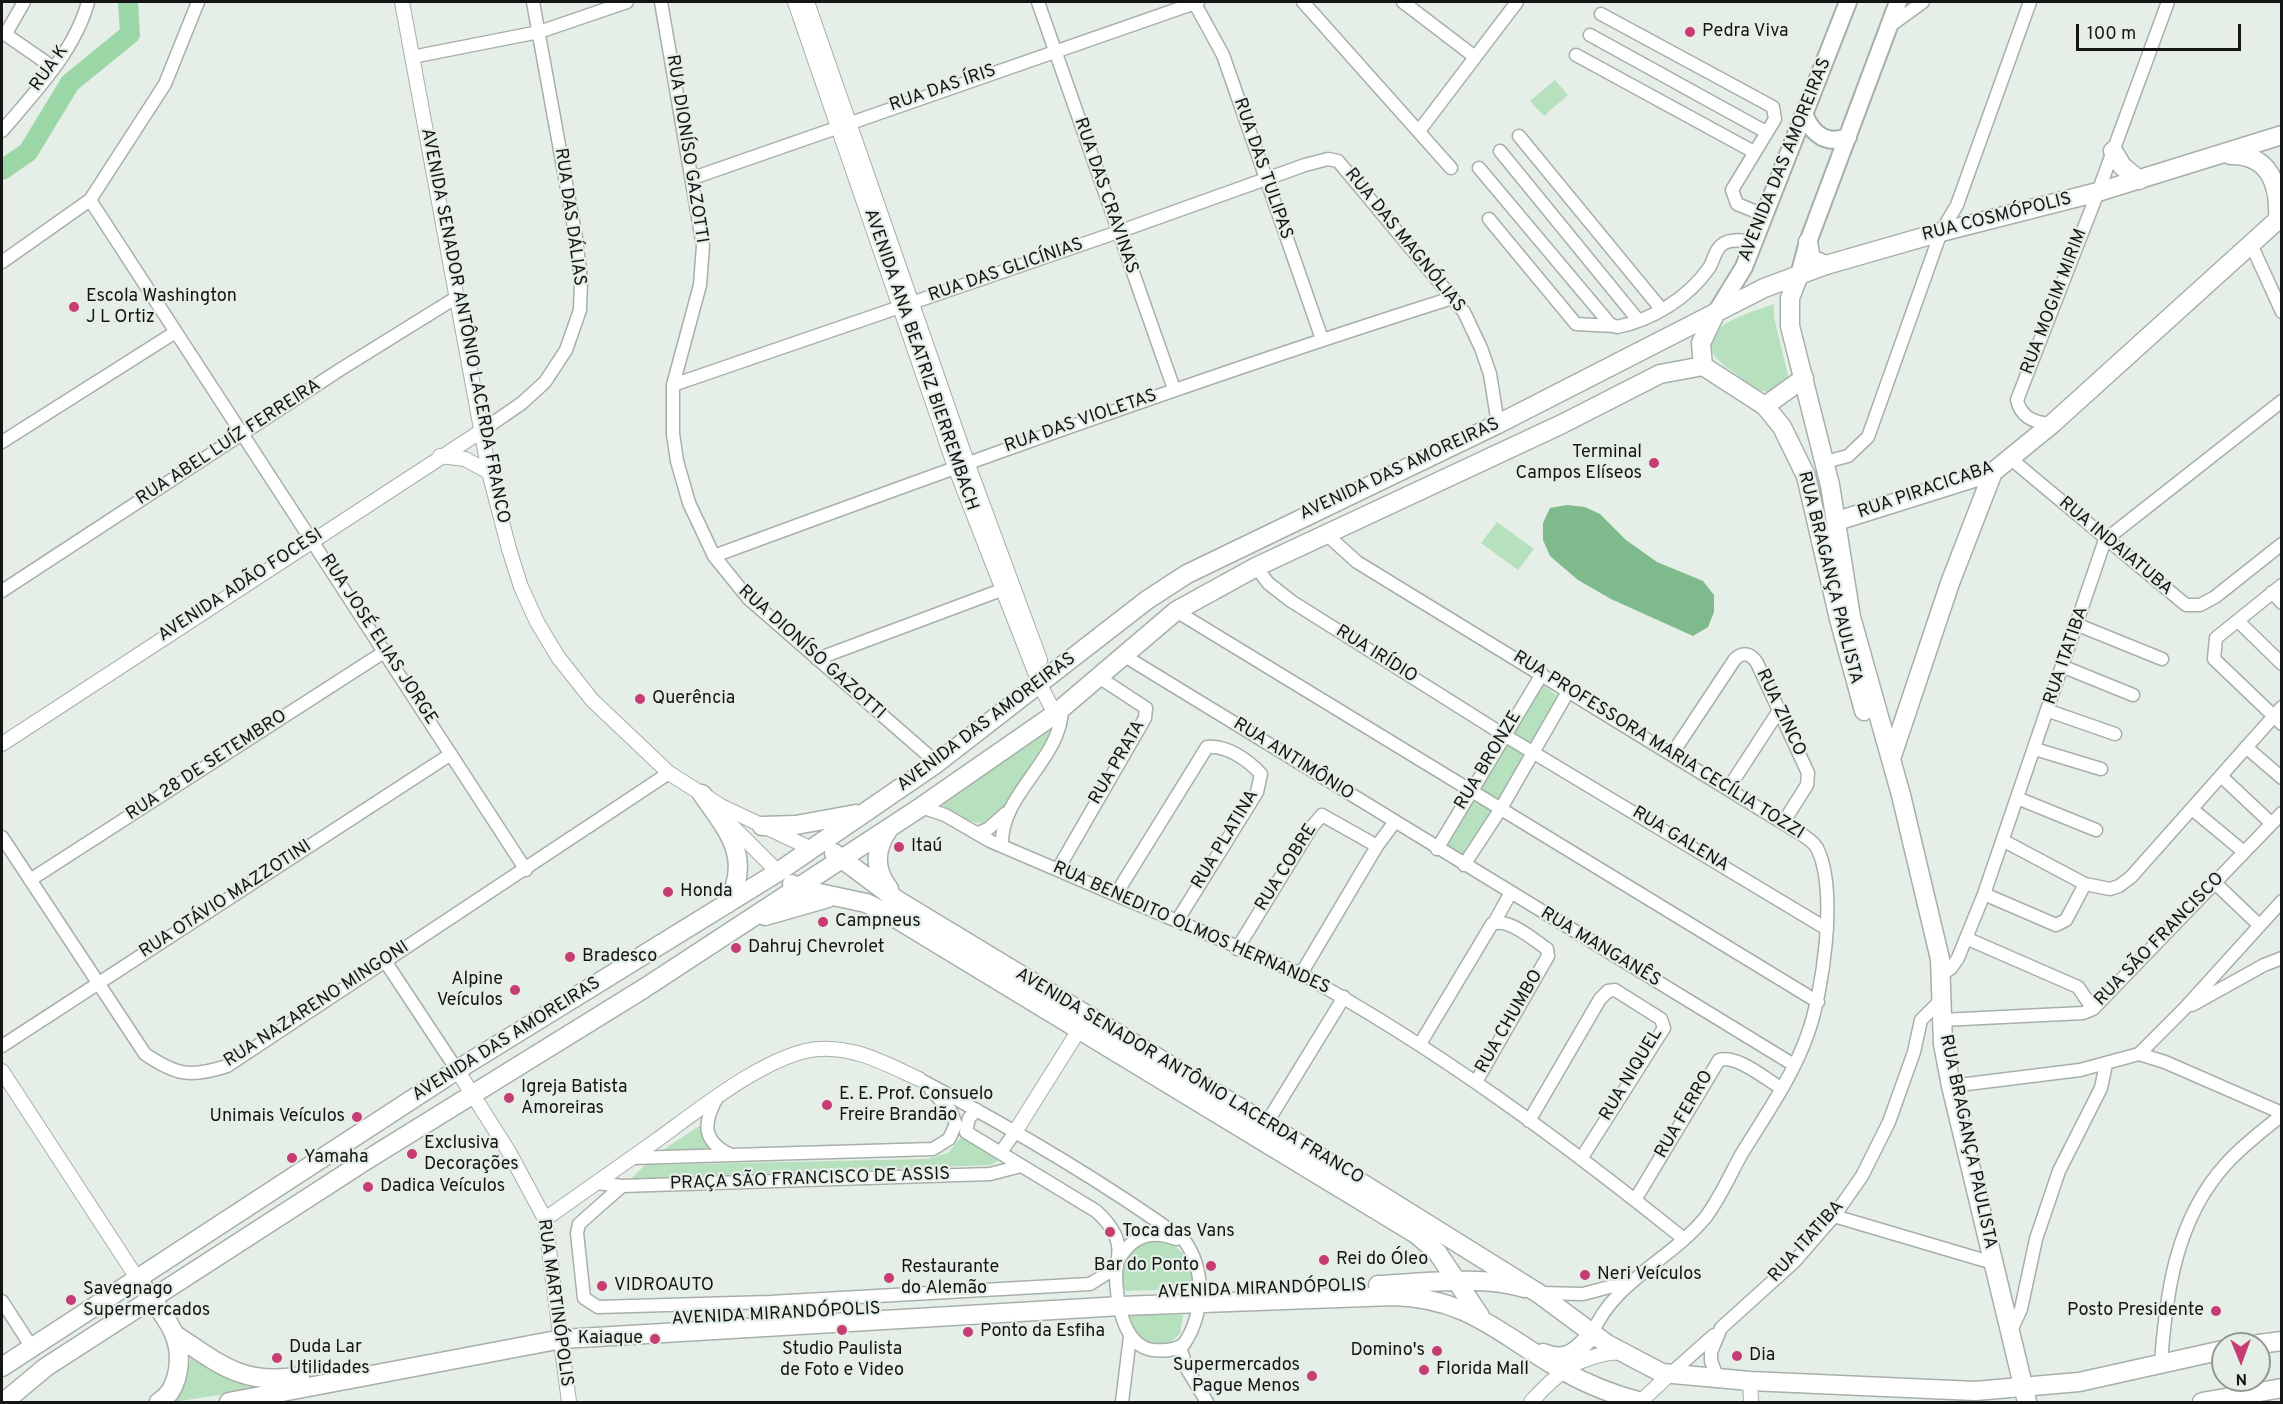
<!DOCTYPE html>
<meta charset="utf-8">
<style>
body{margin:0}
#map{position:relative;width:2283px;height:1404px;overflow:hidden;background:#e5eee7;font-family:Overpass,sans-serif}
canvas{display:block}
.frame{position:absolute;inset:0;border:3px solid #131614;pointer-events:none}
.north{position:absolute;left:2211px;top:1332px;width:60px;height:60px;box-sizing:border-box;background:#e5eee7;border:2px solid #919893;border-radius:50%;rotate:179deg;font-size:16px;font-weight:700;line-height:24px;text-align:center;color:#131614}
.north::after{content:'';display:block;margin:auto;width:21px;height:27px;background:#c63c73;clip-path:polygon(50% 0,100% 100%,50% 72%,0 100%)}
.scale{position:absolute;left:2076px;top:24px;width:165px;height:27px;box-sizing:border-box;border:3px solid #131614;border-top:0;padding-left:8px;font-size:18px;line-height:21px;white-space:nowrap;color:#131614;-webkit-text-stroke:4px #e5eee7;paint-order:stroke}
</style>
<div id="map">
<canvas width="2283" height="1404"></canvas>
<div class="frame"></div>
<div class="north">N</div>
<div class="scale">100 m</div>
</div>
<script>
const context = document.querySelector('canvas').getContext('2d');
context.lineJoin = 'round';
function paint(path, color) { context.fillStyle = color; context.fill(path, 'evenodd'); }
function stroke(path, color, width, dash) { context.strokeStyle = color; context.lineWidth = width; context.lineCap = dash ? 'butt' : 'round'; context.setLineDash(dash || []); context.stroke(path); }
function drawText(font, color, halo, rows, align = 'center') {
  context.font = font + ' Overpass,sans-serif'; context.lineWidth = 4.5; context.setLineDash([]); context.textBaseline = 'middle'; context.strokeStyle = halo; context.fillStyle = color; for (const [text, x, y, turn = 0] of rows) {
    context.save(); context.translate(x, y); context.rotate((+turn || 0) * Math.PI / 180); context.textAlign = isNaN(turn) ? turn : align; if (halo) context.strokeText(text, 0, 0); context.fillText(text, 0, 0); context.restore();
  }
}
paint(new Path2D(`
 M1555,80L1568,95L1544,116L1530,101Z
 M1774,304V317L1788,375C1786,383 1776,391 1768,392C1756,391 1742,378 1732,371C1675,333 1744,315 1774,304Z
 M1497,522L1534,549L1518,570L1481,543Z
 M1540,683L1562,699L1467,857L1443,843Z
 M1058,716C1052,740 1012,817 987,823C973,826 951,811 940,804Z
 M704,1123L705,1143L716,1153L655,1155Z
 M963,1135L999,1157L998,1161L991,1165L662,1178L628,1182L645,1165L927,1159L948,1153Z
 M1150,1241C1178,1240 1190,1256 1193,1282L1183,1289L1127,1291L1120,1287C1119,1265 1128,1248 1150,1241Z
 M1129,1315H1183L1180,1334L1166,1346C1142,1346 1135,1338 1129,1315Z
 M191,1357L230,1379L257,1389L174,1402L186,1379Z`), '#b7e0bf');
paint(new Path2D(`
 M1567,505L1585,507L1600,514L1626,540L1657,562L1703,581L1714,595V612L1708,627L1693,636L1611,599L1578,580L1550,556L1543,540V523L1550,508Z`), '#7eba8b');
stroke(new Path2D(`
 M2,170L28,152L70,83L130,34L128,2`), '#9ad6a6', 20);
const minor = new Path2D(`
 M661,2L703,246L700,285L673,385V434L677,461L689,503L714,556L748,598L937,763
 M1038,2L1174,389
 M1194,2L1223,55L1322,339
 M1303,2L1451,168
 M1403,2L1475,57
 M1601,14L1773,107L1775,119L1732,190L1737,204L1764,215
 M1890,26L1923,2
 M2,32L54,68
 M5,35L24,2
 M1590,35L1766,132
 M1576,55L1754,152
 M412,57L539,32L627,2
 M2,131C34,93 75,51 88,2
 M1419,131L1517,2
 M1519,136L1662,310
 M1500,151L1638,320
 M1479,168L1610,324L1617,327C1652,320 1688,298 1709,268C1714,260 1715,249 1723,244C1731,238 1745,241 1755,242
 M693,178L1198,2
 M90,200L526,870
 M1489,219L1576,324L1614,326
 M2250,242L2282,312
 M2,262L90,200L165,84L198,2
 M673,385L1118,232L1305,165L1328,159L1338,161L1464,312L1481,348L1490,374L1498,424
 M2052,424C2035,423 2021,418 2017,400L2098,192L2168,2
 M483,430L522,403L545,382L566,350L580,310L581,281L576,238L533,2
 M2,442L174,333
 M2011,459L2186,605H2200L2215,597L2282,544
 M1825,462L1848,456L1868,437L1941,232L1957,205L2030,2
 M1326,534L1357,562L1796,831C1803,835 1813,841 1817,848C1838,890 1823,993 1807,1036C1792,1078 1764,1117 1741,1155C1730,1175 1719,1200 1705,1218C1670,1260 1613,1282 1592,1334
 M714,556C958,466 1203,377 1452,298
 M1256,567L1268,583L1291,601L1504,735L1827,929
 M2282,585L2216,638L2214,659L2282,724
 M2,591L341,369L457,297
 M2272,592L2282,603
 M1176,611L1818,1002
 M2238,621L2282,664
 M2078,625L2162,659
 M1123,655L1794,1065
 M817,659L1012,586
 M2064,667L2133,695
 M2049,711L2115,734
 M2246,747L2282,778
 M2035,749L2101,769
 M1672,754L1735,659C1744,651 1751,654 1757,663L1808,773L1807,785L1783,823
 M2222,777L2271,823
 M1728,789L1778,712
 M2017,798L2096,830
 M921,807L945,815L990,841L1301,974C1438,1049 1563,1142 1684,1239
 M2192,809L2244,852
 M978,833L988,829L1006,813
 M2,837L145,1054C176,1075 190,1078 227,1066L669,773
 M2004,841L2085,884
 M1002,845C1000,793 1062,760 1062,708
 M1437,849L1542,674
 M1464,865L1500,810L1569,690
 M1058,869L1145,718L1146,708L1097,676
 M30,880L384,652
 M2215,883L2259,925
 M1116,894L1207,747C1227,745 1248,760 1261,774L1257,792L1177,921
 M1984,894L2056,925L2066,920L2085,884L2110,889L2119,886L2131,877L2282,707
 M1494,923L1510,894
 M1968,939L2078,987L2093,1009
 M1237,949L1311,828L1322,815L1377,846
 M385,961L457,1070
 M1301,974L1377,846L1394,823
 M1941,975L1951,968L1958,958L1984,894L2105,540L2282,401
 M2192,1005L2264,965L2282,958
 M1942,1020L2083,1013L2093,1009L2282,813
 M1420,1044L1492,924C1508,917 1534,940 1547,949L1548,956L1476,1082
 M2,1046L451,754
 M2139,1054L2184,1009L2282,901
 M919,1079C1008,1126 1102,1181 1184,1240C1206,1270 1204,1314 1184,1344C1175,1351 1164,1351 1153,1350C1122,1346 1116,1298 1116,1273C1116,1264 1120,1255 1118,1245C1116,1231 1106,1220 1096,1211L966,1132L969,1118L977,1110
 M1951,1086L2080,1070L2139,1054L2165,1062L2282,1113
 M718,1096C703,1122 701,1141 731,1155
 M1529,1121L1600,999L1608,991L1615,990L1661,1019L1664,1028L1581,1159
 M1263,1129L1344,997
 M1001,1152L1015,1132
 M632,1158L933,1149L949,1139L956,1124L950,1110L931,1090
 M597,1183L622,1186L990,1174L1021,1166
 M622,1186L579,1224L577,1233L584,1298L598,1307L770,1302L1090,1284L1117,1267
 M1635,1200L1719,1060C1738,1055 1764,1078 1781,1088
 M1834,1216L1993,1263
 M1119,1259C1132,1236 1151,1229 1176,1239
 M1540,1293L1583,1294L1628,1282
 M2,1301L31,1346
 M2010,1333L2021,1309L2036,1239L2059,1171L2101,1088L2106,1064
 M1180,1347L1187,1369L1207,1402
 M2161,1363C2166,1292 2176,1219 2226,1164C2242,1146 2263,1130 2282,1115
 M1670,1374L1714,1335
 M1718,1379L1711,1361V1352L1721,1328L1794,1262L1834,1216L1862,1176L1889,1122L1914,1052L1921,1020L1942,999
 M1122,1402L1130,1337`);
const tertiary = new Path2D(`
 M402,2L489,472L509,549L521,587L537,622L558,657L592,700L669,773L721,806L812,849
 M795,2L955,467L1040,685L1055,714
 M807,2L967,462L1040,660
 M440,456L465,459L489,472
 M2,744L483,430
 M726,820L778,872
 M457,1070L509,1152L545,1219L569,1402
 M2,1071L137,1278
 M1015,1132L1084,1022
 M545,1219C582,1193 620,1166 657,1140C697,1111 770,1052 819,1049C857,1047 886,1064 919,1079
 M1750,1381L1751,1402
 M1531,1402C1558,1372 1579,1355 1620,1352
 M1640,1402L1670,1374`);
const secondary = new Path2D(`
 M1805,116C1813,135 1827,145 1848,137
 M1799,275L1808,242L1898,2
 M1717,311L1744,267L1848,2`);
const primary = new Path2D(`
 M2113,151L2122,166L2139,180
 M2230,155C2269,154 2280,184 2278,219
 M1808,242L1811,259L1826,265
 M1799,275L1790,298V326L1830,485L1851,617L1901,795L1940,959L1943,1044L1951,1086L2027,1402
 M1703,366L1765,406L1782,427L1806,476L1839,619L1864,711
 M1703,366L1701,343L1716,312
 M1765,406L1804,378
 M1837,521L1993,472L2052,424L2282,216
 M1891,759L1950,583L1993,472
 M702,794C728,831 753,858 727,904
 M762,826L796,825L856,814
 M888,830C874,850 874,870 889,889
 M834,853L897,900L1267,1124L1538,1293L1607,1344L1662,1373L1750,1381L1975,1391L2079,1382L2223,1350
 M792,884L796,888L866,903L887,913L1416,1234L1437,1252L1480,1316
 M765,916L828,898
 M137,1278C148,1296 166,1314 174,1334C183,1355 180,1390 159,1402
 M1378,1285C1421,1283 1483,1275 1524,1288
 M174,1334C218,1363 244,1387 300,1376
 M2259,1344L2282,1341
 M1543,1353C1566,1363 1578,1351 1592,1334
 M2,1367L457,1070L778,872L937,763L1147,600L1187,574L1498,424L1764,288L1826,265L1941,232L2098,192L2282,135
 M4,1402L46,1367L365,1161L643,989L921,807L1055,714L1176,611L1256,567L1562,424L1660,374L1703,366
 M229,1402L562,1339L1121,1306L1393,1296C1470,1298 1501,1336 1564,1371C1588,1385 1615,1395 1641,1402
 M2202,1402L2282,1388`);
stroke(minor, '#a7afa9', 15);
stroke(tertiary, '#a7afa9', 16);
stroke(secondary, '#a7afa9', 20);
stroke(primary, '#a7afa9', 21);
stroke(minor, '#fff', 12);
stroke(tertiary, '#fff', 14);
stroke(secondary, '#fff', 16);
stroke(primary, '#fff', 18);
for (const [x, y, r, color] of [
 [1690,32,6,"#c63c73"],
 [74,307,6,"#c63c73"],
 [1654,463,6,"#c63c73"],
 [640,699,6,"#c63c73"],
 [899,847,6,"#c63c73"],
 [668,892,6,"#c63c73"],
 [823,922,6,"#c63c73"],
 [736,948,6,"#c63c73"],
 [570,957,6,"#c63c73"],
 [515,990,6,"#c63c73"],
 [509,1098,6,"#c63c73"],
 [827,1105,6,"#c63c73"],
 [357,1117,6,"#c63c73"],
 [412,1154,6,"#c63c73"],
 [292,1158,6,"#c63c73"],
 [368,1187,6,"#c63c73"],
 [1110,1232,6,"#c63c73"],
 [1324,1260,6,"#c63c73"],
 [1211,1266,6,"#c63c73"],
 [1585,1275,6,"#c63c73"],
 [889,1278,6,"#c63c73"],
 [602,1286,6,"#c63c73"],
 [71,1300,6,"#c63c73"],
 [2216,1311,6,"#c63c73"],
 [842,1330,6,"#c63c73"],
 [968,1332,6,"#c63c73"],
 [655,1339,6,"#c63c73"],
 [1437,1351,6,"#c63c73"],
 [1737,1356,6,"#c63c73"],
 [277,1358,6,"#c63c73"],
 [1424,1370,6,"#c63c73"],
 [1312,1376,6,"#c63c73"]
]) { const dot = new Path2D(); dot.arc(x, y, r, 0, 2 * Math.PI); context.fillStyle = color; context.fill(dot); stroke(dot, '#e5eee7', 2); }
drawText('18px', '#131614', '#e5eee7', [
 ["Pedra Viva",1702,32],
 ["Escola Washington",86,297],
 ["J L Ortiz",86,318],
 ["Terminal",1642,453,"right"],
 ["Campos Elíseos",1642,474,"right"],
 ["Querência",652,699],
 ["Itaú",911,847],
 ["Honda",680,892],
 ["Campneus",835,922],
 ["Dahruj Chevrolet",748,948],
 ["Bradesco",582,957],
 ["Alpine",503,980,"right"],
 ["Veículos",503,1001,"right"],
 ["Igreja Batista",521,1088],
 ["Amoreiras",521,1109],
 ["E. E. Prof. Consuelo",839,1095],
 ["Freire Brandão",839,1116],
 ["Unimais Veículos",345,1117,"right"],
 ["Exclusiva",424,1144],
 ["Decorações",424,1165],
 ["Yamaha",304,1158],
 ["Dadica Veículos",380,1187],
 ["Toca das Vans",1122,1232],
 ["Rei do Óleo",1336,1260],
 ["Bar do Ponto",1199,1266,"right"],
 ["Restaurante",901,1268],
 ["do Alemão",901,1289],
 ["Neri Veículos",1597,1275],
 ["VIDROAUTO",614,1286],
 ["Savegnago",83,1290],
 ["Supermercados",83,1311],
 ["Posto Presidente",2204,1311,"right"],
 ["Ponto da Esfiha",980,1332],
 ["Kaiaque",643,1339,"right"],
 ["Duda Lar",289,1348],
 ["Utilidades",289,1369],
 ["Studio Paulista",842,1350,"center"],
 ["de Foto e Video",842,1371,"center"],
 ["Domino's",1425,1351,"right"],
 ["Dia",1749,1356],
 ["Supermercados",1300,1366,"right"],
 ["Pague Menos",1300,1387,"right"],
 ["Florida Mall",1436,1370]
], 'left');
drawText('18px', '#131614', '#e5eee7', [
 ["RUA K",50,69,-54],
 ["RUA DAS ÍRIS",943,89,-19],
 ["RUA DIONÍSO GAZOTTI",686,149,81],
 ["AVENIDA DAS AMOREIRAS",1786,160,-68],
 ["RUA DAS TULIPAS",1262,169,71],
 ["RUA DAS CRAVINAS",1105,196,71],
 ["RUA DAS DÁLIAS",569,217,82],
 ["RUA COSMÓPOLIS",1997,218,-14],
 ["RUA DAS MAGNÓLIAS",1404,241,51],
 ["RUA DAS GLICÍNIAS",1006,271,-19],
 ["RUA MOGIM MIRIM",2055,302,-69],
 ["AVENIDA SENADOR ANTÔNIO LACERDA FRANCO",464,326,79],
 ["AVENIDA ANA BEATRIZ BIERREMBACH",920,360,71],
 ["RUA DAS VIOLETAS",1081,422,-19],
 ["RUA ABEL LUÍZ FERREIRA",229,443,-33],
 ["AVENIDA DAS AMOREIRAS",1400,470,-25],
 ["RUA PIRACICABA",1926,491,-19],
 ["RUA INDAIATUBA",2115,547,40],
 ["RUA BRAGANÇA PAULISTA",1829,578,76],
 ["AVENIDA ADÃO FOCESI",241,586,-33],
 ["RUA JOSÉ ELIAS JORGE",378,640,57],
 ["RUA DIONÍSO GAZOTTI",811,653,42],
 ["RUA IRÍDIO",1376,655,32],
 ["RUA ITATIBA",2067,656,-71],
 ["RUA ZINCO",1780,713,65],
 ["AVENIDA DAS AMOREIRAS",987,723,-37],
 ["RUA PROFESSORA MARIA CECÍLIA TOZZI",1658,746,32],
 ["RUA ANTIMÔNIO",1293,760,32],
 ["RUA BRONZE",1489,761,-59],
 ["RUA PRATA",1118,763,-60],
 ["RUA 28 DE SETEMBRO",207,766,-33],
 ["RUA PLATINA",1226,840,-59],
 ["RUA GALENA",1680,840,31],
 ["RUA COBRE",1287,868,-58],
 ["RUA OTÁVIO MAZZOTINI",226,900,-33],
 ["RUA BENEDITO OLMOS HERNANDES",1191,929,24],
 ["RUA SÃO FRANCISCO",2160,940,-46],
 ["RUA MANGANÊS",1600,948,31],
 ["RUA NAZARENO MINGONI",317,1005,-33],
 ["RUA CHUMBO",1510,1022,-60],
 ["AVENIDA DAS AMOREIRAS",507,1040,-32],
 ["RUA NIQUEL",1632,1075,-59],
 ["AVENIDA SENADOR ANTÔNIO LACERDA FRANCO",1189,1077,31],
 ["RUA FERRO",1685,1115,-60],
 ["RUA BRAGANÇA PAULISTA",1967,1142,78],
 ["PRAÇA SÃO FRANCISCO DE ASSIS",810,1180,-2],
 ["RUA ITATIBA",1807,1242,-48],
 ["AVENIDA MIRANDÓPOLIS",1262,1290,-2],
 ["RUA MARTINÓPOLIS",554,1303,82],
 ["AVENIDA MIRANDÓPOLIS",776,1315,-3]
]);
</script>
